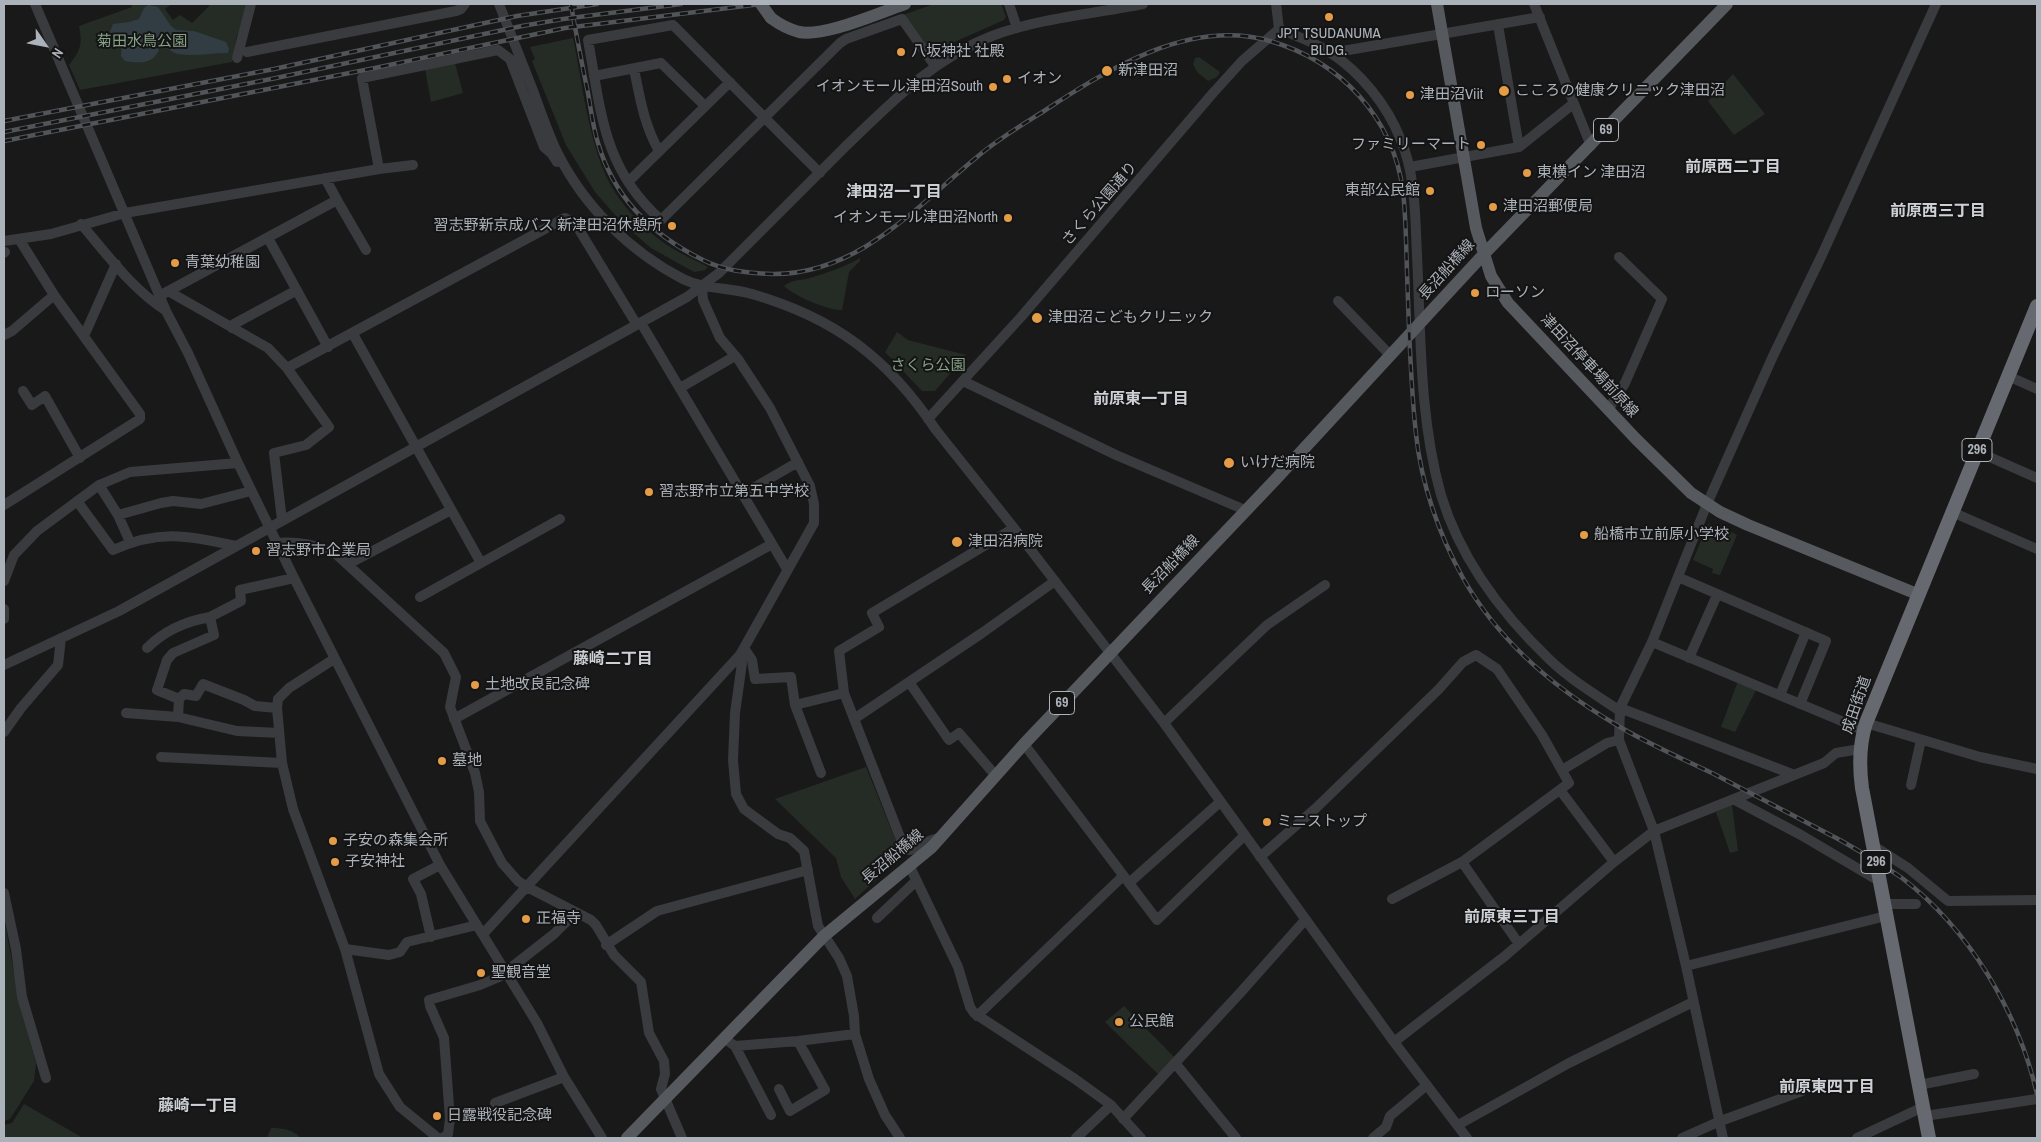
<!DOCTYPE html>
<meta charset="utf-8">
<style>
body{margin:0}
#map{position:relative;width:2041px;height:1142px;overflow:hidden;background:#19191a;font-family:"Archivo Narrow",sans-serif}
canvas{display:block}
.frame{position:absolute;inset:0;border:5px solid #acb2b9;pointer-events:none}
.north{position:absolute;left:20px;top:20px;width:50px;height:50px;-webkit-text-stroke:4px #141415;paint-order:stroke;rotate:123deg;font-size:14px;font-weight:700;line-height:20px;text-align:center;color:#acb2b9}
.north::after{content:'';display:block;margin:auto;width:18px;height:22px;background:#acb2b9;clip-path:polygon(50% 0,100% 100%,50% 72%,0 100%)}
</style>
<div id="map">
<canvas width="2041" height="1142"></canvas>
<div class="frame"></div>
<div class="north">N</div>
</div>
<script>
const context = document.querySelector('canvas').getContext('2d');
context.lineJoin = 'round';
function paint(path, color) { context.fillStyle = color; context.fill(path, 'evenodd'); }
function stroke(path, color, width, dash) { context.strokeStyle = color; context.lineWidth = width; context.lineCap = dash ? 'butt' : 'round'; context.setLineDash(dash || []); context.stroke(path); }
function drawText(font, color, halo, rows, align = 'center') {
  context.font = font + ' "Archivo Narrow","Noto Sans JP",sans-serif'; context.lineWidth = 4; context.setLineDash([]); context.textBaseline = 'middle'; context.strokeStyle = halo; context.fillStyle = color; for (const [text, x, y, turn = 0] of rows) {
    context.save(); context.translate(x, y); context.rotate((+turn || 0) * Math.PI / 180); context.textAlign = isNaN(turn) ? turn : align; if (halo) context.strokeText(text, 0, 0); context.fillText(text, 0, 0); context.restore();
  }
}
paint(new Path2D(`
 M131,4H172L165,9L173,20L180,15L192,23L211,4H245L248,11L237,36L232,62L80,90L69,65C80,51 83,45 79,26L132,7Z
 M934,4H1001L1006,17L1004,20L952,43L932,56L903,15Z
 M573,38C582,81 589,144 609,182C621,205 643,228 664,243C678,253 693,259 708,267L705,270L694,272L651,248L623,224L595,192L566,145L532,61L535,59L530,47Z
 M1199,57L1220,72L1217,77L1208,81L1197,72L1193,64L1195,58Z
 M455,63L463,93L431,102L425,69Z
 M1733,74L1765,114L1734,135L1708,101Z
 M860,258V261L849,272L842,310C826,310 795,296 784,286C793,279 799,281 810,278C827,273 844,267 860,258Z
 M897,332L908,340L966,355L935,391H922L885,352Z
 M1708,524L1726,531L1727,530L1737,535L1720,575L1712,573L1713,569L1693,560Z
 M1738,681L1757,688L1735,732L1721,727Z
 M866,767L902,856L855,899L841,877L836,858L775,799Z
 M1732,805L1738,851L1730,853L1716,812Z
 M4,918L21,1011L36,1063L34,1081L10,1119L4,1121Z
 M1124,1006L1176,1059L1160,1076L1105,1022Z
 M24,1104L83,1138H4V1125L12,1123Z
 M271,1128C282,1128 290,1129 299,1136V1138H267Z`), '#252c25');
paint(new Path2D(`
 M148,5L158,7L171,26L176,30L194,31L226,42L229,49L228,53C211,53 194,57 178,54C171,53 168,46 160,46L157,47L159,50C152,65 139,63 125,61L121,56L122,37L116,33L109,34L113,24L129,22L139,19L144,8Z`), '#323d43');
stroke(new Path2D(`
 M35,4L166,311L188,353L238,463L294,578L440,865L537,1023L564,1077L602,1138
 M499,4C510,32 521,60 532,88C540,109 547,131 557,152C584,206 629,251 683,279C705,290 729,287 752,294C835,318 888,358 936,430L1014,528L1164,723L1394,1042L1467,1138
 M1009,4L1017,28
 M1534,4L1591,146
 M1498,25L1519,147
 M1279,29C1297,36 1316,43 1331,53C1361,73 1387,105 1400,138C1416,174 1415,217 1417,255C1421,335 1419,417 1441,495C1460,558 1503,615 1550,660C1571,680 1596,695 1620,711
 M247,52L456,11L461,9L465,4
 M1331,53L1540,17
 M237,58L251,4
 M634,69C640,98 644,125 659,151
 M594,76L661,63L705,106
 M1410,167L1519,147L1573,104
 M379,169L413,165
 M820,173C770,124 722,74 673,25L588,40C601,111 603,169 661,220L840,43L846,39L902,19L935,66
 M628,182L730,82
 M337,200L366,250
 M81,224C107,254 132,289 165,310
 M268,238L328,347
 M4,241L51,234L125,213L379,169L362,78L498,50L510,59L544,147L552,154L557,162
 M4,253L5,252
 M168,291L268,348L287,368L329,427L306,445L274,453L282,520
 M163,294L337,200L325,178
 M1338,301L1390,355
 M641,323L787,569
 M232,328L234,324L297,290
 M353,334L481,563
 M4,335L12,331L54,295
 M84,336L116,264
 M287,368L565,218L575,223L637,325
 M2008,376L2037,389
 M963,381L1116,455L1245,510
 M680,388L735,356
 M23,391L32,405L45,396L80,458
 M1608,410L1625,383L1662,299L1619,257
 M928,419L1021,317L1213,93L1242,61L1279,29L1276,4
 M1976,451L2037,478
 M99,485L118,515
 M743,494L798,462
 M77,501L113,550C160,529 188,536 236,546
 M4,505L140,419V414L54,295L19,239
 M1952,512L2037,549
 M130,542L118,515L161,503L173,501L201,504L251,491
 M277,543C296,541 319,545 336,554L444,653L456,677L450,707L475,773L479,792L480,821L502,863L518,881L527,887L591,920L596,925L614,955L641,982L649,1033L664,1061L665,1074L661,1089L682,1138
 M348,564L451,510
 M1678,577L1826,641L1800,704
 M4,581L14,555L37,531L99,485L130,472L238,463
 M420,597L560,519
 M4,609V619
 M1652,642L1863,730
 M147,648C164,631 187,621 210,617
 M744,648L752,660L755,679L791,677L795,705L844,693
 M740,655L742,663L735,713L733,760L736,794L744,809L778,834L790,838L804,851L818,926L839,958L847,976L854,1016L855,1034L869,1079L885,1115L900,1138
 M1689,658L1717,595
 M4,665L119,611L687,297L719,273C761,231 803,189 845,147C890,104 932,59 992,36C1040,18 1093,14 1143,4
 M909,682L949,740L959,733L996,776
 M1780,695L1806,632
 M179,699L157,690L167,660L173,653L214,635L210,617L241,601L240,590L294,578
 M795,705L821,773
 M277,708L278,699L289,688L334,659
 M1620,708L1792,774
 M126,713L178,717
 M454,719L772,544
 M854,719L982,633L1055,581
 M1164,723L1267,625L1325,585
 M1866,723L1980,757L2037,769
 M4,732L21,708L58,665L61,638
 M279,733L237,731L178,717L179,699L184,694L196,696L203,684L244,700L255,706L277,708L282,763L293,809L345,949L379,1074L400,1107L438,1138
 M1024,744L1129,883L1220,802
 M161,757L282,763
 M1562,770L1607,743L1619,740
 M1911,785L1921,740
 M1560,790L1614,862
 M1735,800L1801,835L1879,881
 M941,838C927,838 918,851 905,850L844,693L839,651L879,627L872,613L1014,528
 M1872,845L1908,868L1948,901L2037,900
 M1260,857L1316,808L1439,689L1463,662L1476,655L1497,669L1542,735L1569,783L1462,862L1392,899
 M1462,862L1519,944
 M910,867L958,967L970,1007L974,1013L1075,1079L1111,1105L1141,1138
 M1129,883L1157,920L1245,835
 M4,893L16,949L22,997L46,1078
 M1883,904H1916
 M877,918L916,881
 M483,934L740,655L814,523V504L810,486L770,408L738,359L720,338L703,300L702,287
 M431,937L421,894L413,879L440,865
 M606,945L657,911L808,870
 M345,949L389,955L400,952L407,942L477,925
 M1686,966L1886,916
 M977,1016L1123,876
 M725,1039L735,1046L798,1041L855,1034
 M1394,1042L1505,956L1614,862L1654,831L1824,763L1836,753L1860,749
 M735,1046L771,1115
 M1175,1063L1236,1138
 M1919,1085L1974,1074
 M779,1089L790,1111L825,1090L798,1041
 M495,1103L564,1077
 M1925,1116L2037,1099
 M1123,1119L1241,992L1305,920
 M1458,1125L1569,1063L1693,1002
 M443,1138L448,1134L450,1119L444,1038L430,1006L429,1000L480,985L499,977L554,934L570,918L574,911
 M1076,1138L1111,1105
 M1373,1138L1386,1127L1390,1116L1427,1085
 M1682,1138L1718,1122L1802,1091
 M1723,1138L1686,966L1654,831L1619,740L1620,708L1652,642L1707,504L1773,356L1821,257L1936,4
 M1857,1138L1923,1107`), '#3a3b3f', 10);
stroke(new Path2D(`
 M1437,4L1476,228L1491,276L1508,303L1636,439L1691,493L1720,512L1748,525L1917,594
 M771,18C779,24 788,29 799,32C825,37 878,13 905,4
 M627,1138L824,936L932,847L1024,744L1275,480L1483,255L1727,4`), '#56595e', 12);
stroke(new Path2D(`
 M1929,1138L1862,788C1859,766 1859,745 1866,723L2037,306`), '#666a70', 14);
const rail = new Path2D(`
 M571,4C576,34 582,64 588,93C591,110 593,127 598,143C614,198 652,235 703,260C725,271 747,273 772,274C858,275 916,207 977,157C998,139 1022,125 1044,111C1108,69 1190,18 1270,41C1340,61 1393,117 1403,191C1406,218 1406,245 1407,272C1409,326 1410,380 1416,434C1421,483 1439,535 1463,578C1498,640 1554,688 1615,724C1646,743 1681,758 1714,774C1756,796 1798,818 1840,840C1861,852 1882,864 1902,878C1970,930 2018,1012 2037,1094
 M4,121L274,69L517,16L597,4
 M4,132L276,78L522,26L563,19L681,4
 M4,141L375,68L565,28L761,4`);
stroke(rail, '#515458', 4.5);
stroke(rail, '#141415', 2.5, [8]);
stroke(new Path2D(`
 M761,4L771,18`), '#56595e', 12);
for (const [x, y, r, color] of [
 [1329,17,5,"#e49c47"],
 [901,52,5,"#e49c47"],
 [1107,71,6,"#e49c47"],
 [1007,79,5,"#e49c47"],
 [993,87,5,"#e49c47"],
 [1504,91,6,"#e49c47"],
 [1410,95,5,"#e49c47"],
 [1481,145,5,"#e49c47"],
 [1527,173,5,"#e49c47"],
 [1430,191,5,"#e49c47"],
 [1493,207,5,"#e49c47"],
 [1008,218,5,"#e49c47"],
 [672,226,5,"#e49c47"],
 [175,263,5,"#e49c47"],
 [1475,293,5,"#e49c47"],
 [1037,318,6,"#e49c47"],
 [1229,463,6,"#e49c47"],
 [649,492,5,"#e49c47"],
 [1584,535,5,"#e49c47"],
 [957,542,6,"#e49c47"],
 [256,551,5,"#e49c47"],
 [475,685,5,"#e49c47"],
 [442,761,5,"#e49c47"],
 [1267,822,5,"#e49c47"],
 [333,841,5,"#e49c47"],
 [335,862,5,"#e49c47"],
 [526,919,5,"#e49c47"],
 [481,973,5,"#e49c47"],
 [1119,1022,5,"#e49c47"],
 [437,1116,5,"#e49c47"]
]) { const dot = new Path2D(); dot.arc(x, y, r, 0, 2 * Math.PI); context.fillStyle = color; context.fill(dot); stroke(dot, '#141415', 2); }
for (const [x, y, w] of [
 [1606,130,25],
 [1977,450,30],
 [1062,703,25],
 [1876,862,30]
]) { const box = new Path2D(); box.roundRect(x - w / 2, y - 11.5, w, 23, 4); context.fillStyle = '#141415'; context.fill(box); stroke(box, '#acb2b9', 1); }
drawText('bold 14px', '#acb2b9', null, [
 ["69",1606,130],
 ["296",1977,450],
 ["69",1062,703],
 ["296",1876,862]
]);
drawText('15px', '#acb2b9', '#141415', [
 ["JPT TSUDANUMA",1329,34,"center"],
 ["BLDG.",1329,51,"center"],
 ["八坂神社 社殿",911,52],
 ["新津田沼",1118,71],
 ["イオン",1017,79],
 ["イオンモール津田沼South",983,87,"right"],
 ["こころの健康クリニック津田沼",1515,91],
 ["津田沼Viit",1420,95],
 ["ファミリーマート",1471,145,"right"],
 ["東横イン 津田沼",1537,173],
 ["東部公民館",1420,191,"right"],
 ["津田沼郵便局",1503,207],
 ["イオンモール津田沼North",998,218,"right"],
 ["習志野新京成バス 新津田沼休憩所",662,226,"right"],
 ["青葉幼稚園",185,263],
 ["ローソン",1485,293],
 ["津田沼こどもクリニック",1048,318],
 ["いけだ病院",1240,463],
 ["習志野市立第五中学校",659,492],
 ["船橋市立前原小学校",1594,535],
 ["津田沼病院",968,542],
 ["習志野市企業局",266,551],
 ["土地改良記念碑",485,685],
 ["墓地",452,761],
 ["ミニストップ",1277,822],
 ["子安の森集会所",343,841],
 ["子安神社",345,862],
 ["正福寺",536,919],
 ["聖観音堂",491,973],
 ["公民館",1129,1022],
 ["日露戦役記念碑",447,1116]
], 'left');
drawText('15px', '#86a285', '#141415', [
 ["菊田水鳥公園",142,42],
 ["さくら公園",928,366]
]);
drawText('15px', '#acb2b9', '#141415', [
 ["さくら公園通り",1100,204,-49],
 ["長沼船橋線",1447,270,-48],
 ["津田沼停車場前原線",1589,366,47],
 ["長沼船橋線",1171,565,-46],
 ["成田街道",1857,705,-71],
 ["長沼船橋線",893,857,-40]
]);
drawText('bold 16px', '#cdd0d5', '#141415', [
 ["前原西二丁目",1733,168],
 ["津田沼一丁目",894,193],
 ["前原西三丁目",1938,212],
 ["前原東一丁目",1141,400],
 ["藤崎二丁目",613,660],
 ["前原東三丁目",1512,918],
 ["前原東四丁目",1827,1088],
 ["藤崎一丁目",198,1107]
]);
</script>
